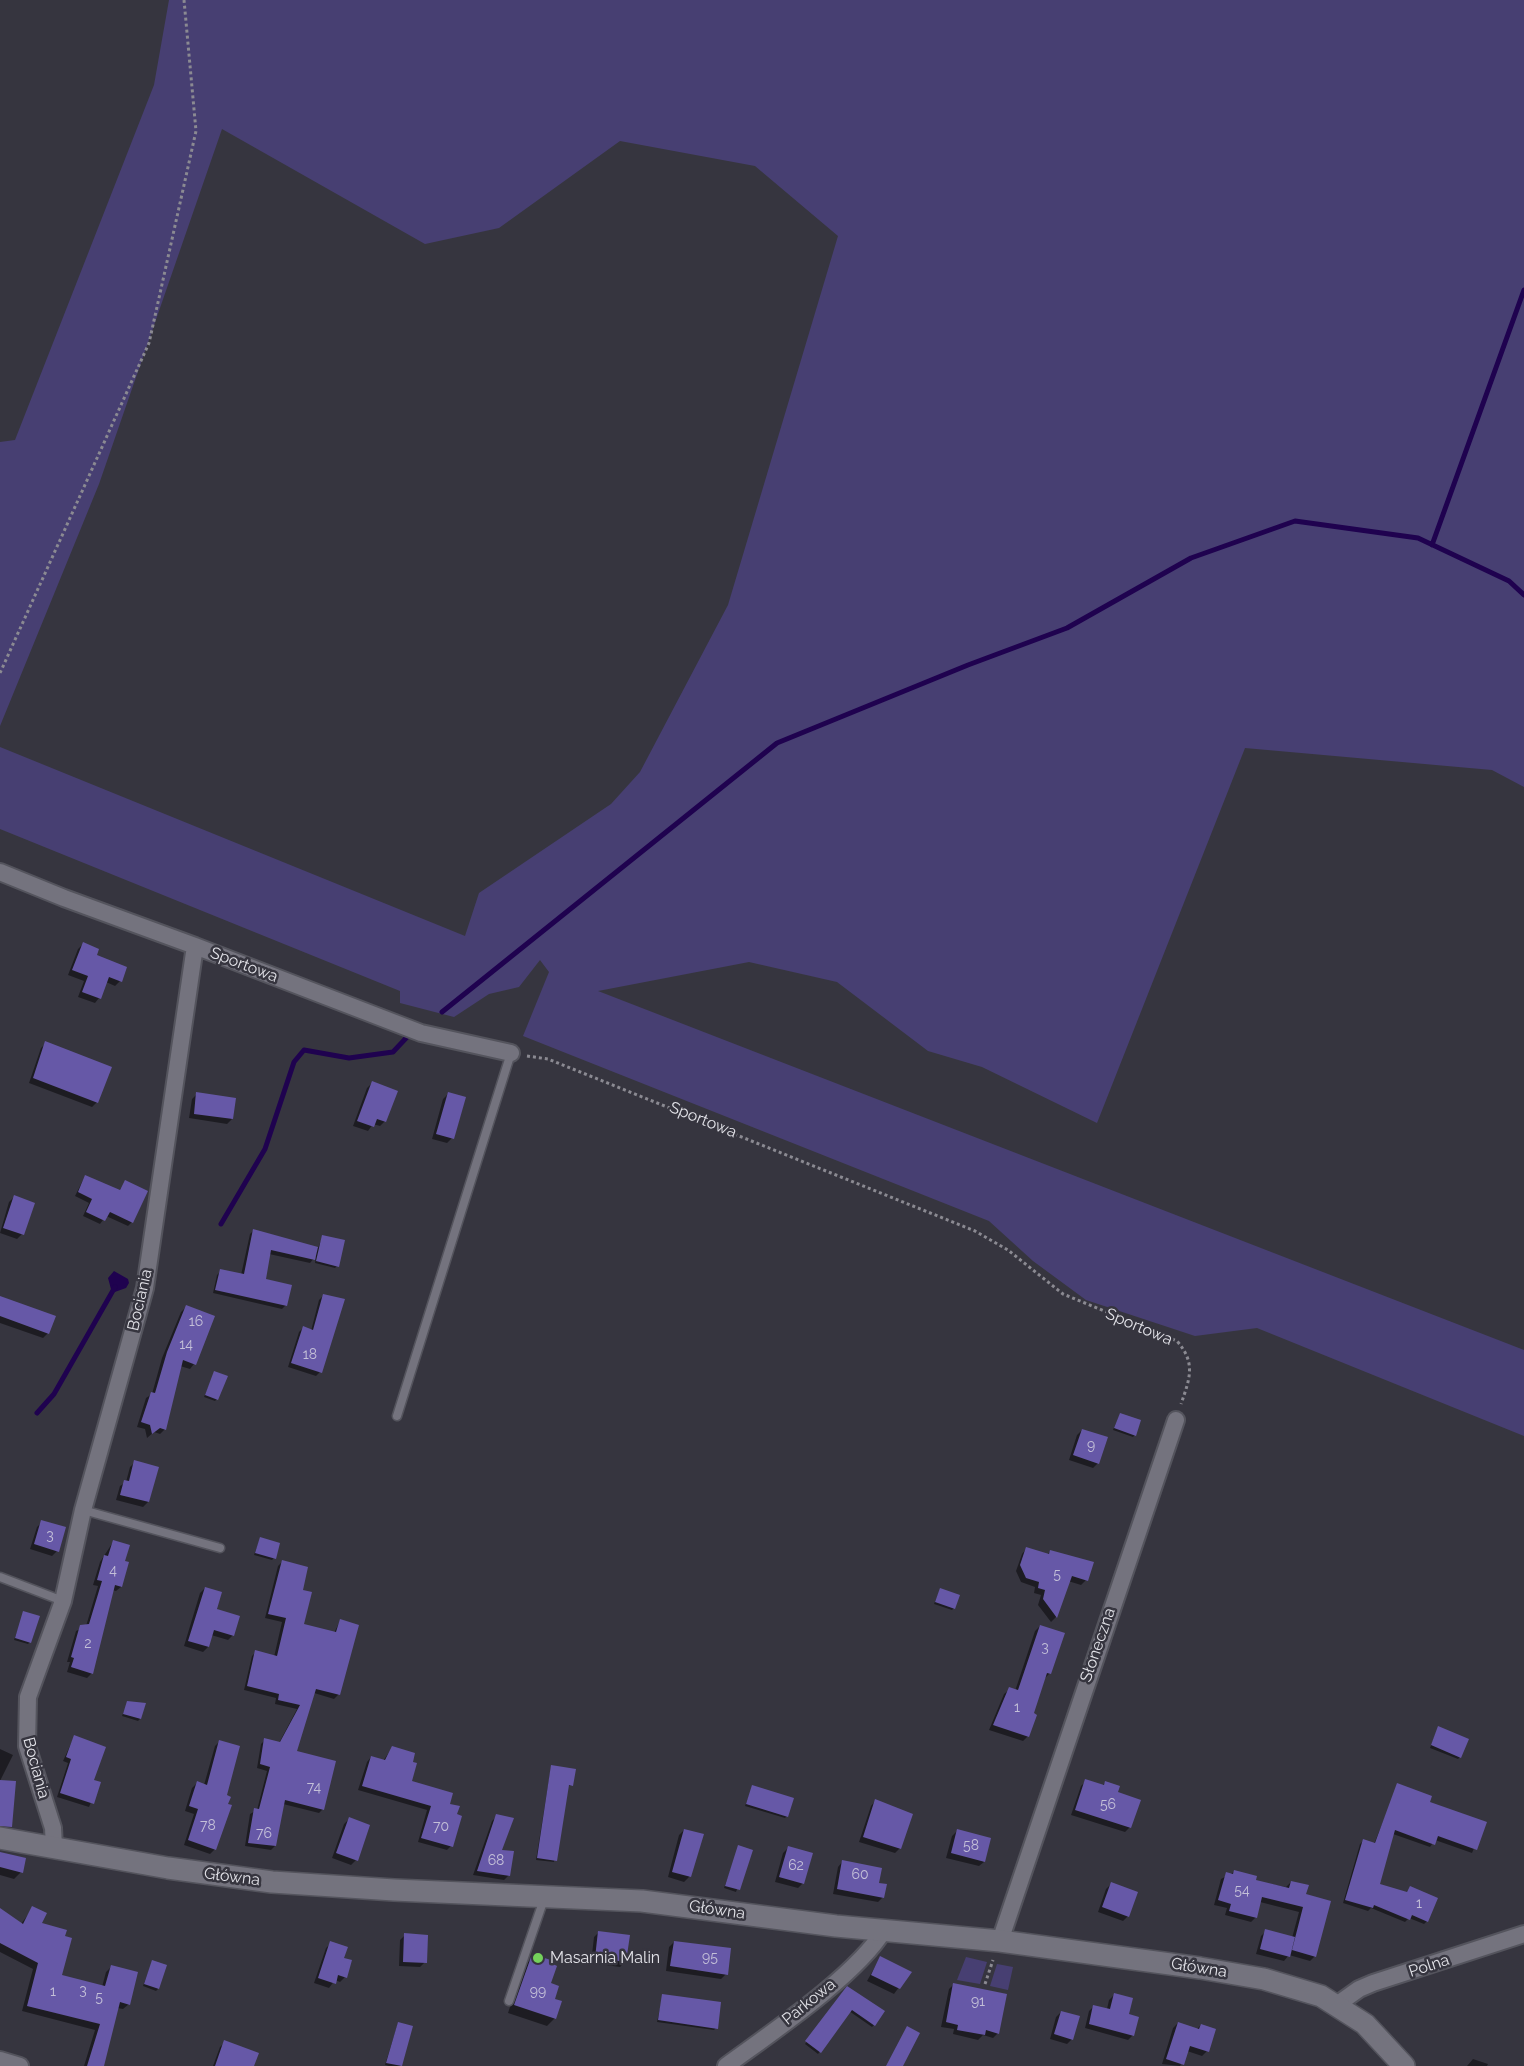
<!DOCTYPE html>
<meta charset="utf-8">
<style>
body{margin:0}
canvas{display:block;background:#36353f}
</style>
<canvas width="1524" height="2066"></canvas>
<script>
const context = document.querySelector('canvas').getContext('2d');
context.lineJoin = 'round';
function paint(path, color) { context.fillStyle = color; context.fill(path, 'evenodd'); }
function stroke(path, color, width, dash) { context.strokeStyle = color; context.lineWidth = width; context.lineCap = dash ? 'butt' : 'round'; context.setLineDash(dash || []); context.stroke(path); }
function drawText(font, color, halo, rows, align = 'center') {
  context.font = font + ' Raleway,sans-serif'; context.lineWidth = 5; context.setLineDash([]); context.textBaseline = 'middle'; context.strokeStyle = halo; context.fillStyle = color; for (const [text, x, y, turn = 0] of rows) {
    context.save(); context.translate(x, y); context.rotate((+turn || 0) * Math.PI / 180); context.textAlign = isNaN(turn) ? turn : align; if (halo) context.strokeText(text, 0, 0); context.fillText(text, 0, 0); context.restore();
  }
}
paint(new Path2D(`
 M169,0H1524V787L1492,770L1245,748L1097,1123L982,1067L928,1051L837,982L749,962L598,991L1524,1350V1436L1257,1328L1195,1336L1086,1300L1033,1261L989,1221L523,1036L549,972L540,960L519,987L489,994L454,1017L400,1003V991L0,829V747L465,936L479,893L611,804L640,772L728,605L838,236L755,166L620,141L499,228L425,244L222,129L99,484L0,726V442L15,440L154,85Z
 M966,1957L987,1962L980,1984L957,1980Z
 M997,1964L1013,1967L1008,1990L990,1986Z`), '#473f72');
paint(new Path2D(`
 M114,1271L128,1279L129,1283L126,1288L112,1293L108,1278Z`), '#1f024f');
paint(new Path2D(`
 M83,944L120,981L115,986L106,982L99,998L95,1003L78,997L84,981L68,975L78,949Z
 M46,1043L97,1102L92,1107L29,1083L41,1048Z
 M372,1083L385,1121L380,1126L373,1124L368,1131L353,1126L367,1088Z
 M197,1094L232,1119L227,1124L189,1118L192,1099Z
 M448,1094L452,1138L447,1143L432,1139L443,1099Z
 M85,1176L119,1191L125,1182L132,1222L128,1226L106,1216L100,1224L83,1216L89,1203L75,1196Z
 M14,1197L22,1234L17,1239L0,1233L9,1202Z
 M254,1230L318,1248L323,1236L337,1266L335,1268L315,1263L316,1256L310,1263L269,1254L264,1280L286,1305L282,1309L213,1293L217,1275L221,1271L241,1275L250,1234Z
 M323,1296L320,1372L316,1376L288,1367L299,1332L303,1328L311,1331L319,1300Z
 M186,1307L194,1364L190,1369L180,1366L165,1429L160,1434L154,1432L147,1438L145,1429L137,1427L146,1398L152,1394L162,1358L181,1312Z
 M0,1315L48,1333L43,1338L0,1323Z
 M215,1372L217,1399L215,1401L204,1397Z
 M1120,1414L1135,1435L1133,1437L1113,1430Z
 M1082,1430L1098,1463L1093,1468L1069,1460L1077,1435Z
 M135,1462L148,1502L143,1507L116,1500L120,1486L126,1482L130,1467Z
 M42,1522L57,1551L52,1556L30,1549L37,1527Z
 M260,1539L274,1558L272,1560L254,1555Z
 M113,1542L123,1562L121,1587L116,1591L112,1590L92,1673L87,1678L67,1672L70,1662H67L76,1631L86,1626L98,1586L93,1585L100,1562Z
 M1026,1549L1047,1555L1050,1552L1086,1580L1081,1585L1068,1581L1056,1617L1051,1622L1038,1605L1041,1595L1034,1593L1035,1587L1021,1582L1016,1571L1022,1554Z
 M282,1562L301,1591L302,1625L334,1633L340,1621L357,1626L338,1695L334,1699L314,1693L295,1752L323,1809L319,1813L283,1804L275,1846L271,1850L245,1846L250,1814L257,1810L267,1771L257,1768L261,1744L265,1740L279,1743L297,1709L275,1704L276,1698L244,1690L252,1656L256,1652L274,1657L282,1622L265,1618L278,1566Z
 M205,1588L233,1635L228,1640L211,1635L208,1647L203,1652L184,1646L200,1593Z
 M940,1590L954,1608L952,1610L934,1604Z
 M24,1613L30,1642L28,1644L14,1640Z
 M1040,1626L1050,1673L1045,1678L1032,1714L1028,1736L1023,1741L989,1730L1004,1694L1010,1689L1015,1691L1035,1631Z
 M128,1702L140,1719L138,1721L122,1716Z
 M1437,1730L1460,1757L1458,1759L1430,1748Z
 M74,1737L92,1781L99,1783L89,1807L57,1797L68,1763L63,1761Z
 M220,1741L225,1796L215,1849L210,1854L184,1845L194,1814L185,1811L192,1788L197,1783L204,1785L215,1746Z
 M392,1748L411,1763L410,1782L448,1805L451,1846L447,1850L418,1842L427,1810L358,1790L367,1762L371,1757L383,1761Z
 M0,1749L13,1755L0,1781Z
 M551,1767L572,1785L567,1786L554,1862L536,1860Z
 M1086,1781L1102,1786L1106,1782L1117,1793L1130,1827L1125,1832L1071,1815L1081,1786Z
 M1398,1785L1428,1803L1485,1823L1472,1853L1435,1840L1430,1847L1393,1834L1378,1885L1406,1893L1410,1888L1427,1921L1424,1924L1409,1918L1405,1922L1371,1908L1368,1911L1343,1903L1360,1844L1363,1841L1374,1844Z
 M753,1786L787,1816L785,1818L745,1806Z
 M875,1801L900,1848L895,1853L859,1842L871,1806Z
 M497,1816L500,1851L509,1875L504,1880L473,1875L492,1821Z
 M349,1819L356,1860L351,1865L332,1858L344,1824Z
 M684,1830L702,1835L689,1877L684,1882L668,1877L679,1835Z
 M957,1831L984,1862L979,1866L946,1858L952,1836Z
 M739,1847L751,1851L736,1892L724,1888Z
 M788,1848L803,1883L798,1888L775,1882L783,1853Z
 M0,1853L21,1872L14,1879L0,1875Z
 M842,1862L878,1884L883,1897L878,1902L833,1894L838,1867Z
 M1234,1872L1254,1881L1286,1887L1291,1882L1305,1895L1315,1956L1310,1961L1289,1955L1284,1961L1256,1954L1261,1936L1266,1931L1292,1938L1299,1912L1260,1902L1256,1917L1251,1922L1225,1915L1227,1908L1214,1905L1221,1879Z
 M1111,1884L1128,1916L1123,1921L1098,1912L1106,1889Z
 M33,1908L60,1976L102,1987L106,1972L112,1966L129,2004L123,2009L117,2008L102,2066H84L95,2030L22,2011L33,1969L0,1952V1913L21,1924Z
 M599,1932L625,1962L620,1967L591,1963L594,1937Z
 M405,1935L425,1962L420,1967L399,1966L400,1940Z
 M674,1942L726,1974L721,1979L666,1971L669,1947Z
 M331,1943L342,1959L345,1977L340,1982L335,1980L329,1988L314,1983L326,1948Z
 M539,1957L553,2000L555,2018L547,2026L508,2013L523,1967L531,1959L536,1960Z
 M880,1958L910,1972L894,1994L867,1981Z
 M152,1962L158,1989L156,1991L143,1986Z
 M954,1984L998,2033L993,2038L983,2035L978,2040L953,2034L954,2029L941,2027L949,1989Z
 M845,1990L874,2025L872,2027L849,2011L818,2054L805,2044Z
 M663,1995L716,2028L714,2030L657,2022Z
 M1114,1995L1127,2015L1133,2035L1128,2040L1085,2028L1089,2011L1094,2006L1107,2009L1109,2000Z
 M1061,2012L1072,2039L1067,2044L1050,2039L1056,2017Z
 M398,2023L411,2027L400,2066H389L385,2065Z
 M1178,2023L1197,2029L1201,2025L1207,2051L1202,2056L1187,2051L1180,2066L1162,2064L1173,2028Z
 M225,2042L252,2066H213L220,2047Z
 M1473,2059L1488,2064L1487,2066H1467Z`), '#0007');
stroke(new Path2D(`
 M1432,545L1524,290
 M442,1012L777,743L968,665L1067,628L1191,558L1295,521L1418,538L1509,581L1524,595
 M221,1224L265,1149L294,1062L304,1050L349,1058L393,1052L408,1036
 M37,1413L54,1394L115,1287`), '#1f024f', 5);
paint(new Path2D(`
 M83,942L99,949L97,955L127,967L122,982L109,977L101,999L82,992L88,976L72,970Z
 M45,1041L112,1067L98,1103L33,1078Z
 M372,1081L398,1091L386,1122L377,1119L374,1127L357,1121Z
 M196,1092L236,1098L233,1119L194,1114Z
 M448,1092L466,1097L454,1139L436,1134Z
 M85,1175L120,1190L125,1180L148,1191L133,1223L110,1212L105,1221L86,1212L92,1199L78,1192Z
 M14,1195L35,1203L24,1235L3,1228Z
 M253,1229L318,1247L315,1260L271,1250L266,1279L292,1285L287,1306L215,1290L220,1269L244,1274Z
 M322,1235L345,1240L339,1267L316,1261Z
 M323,1294L345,1299L322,1373L291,1363L303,1326L313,1330Z
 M0,1296L56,1316L49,1334L0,1316Z
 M186,1305L215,1316L196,1365L183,1360L166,1430L160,1428L152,1434L150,1425L141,1422L151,1392L155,1393L167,1352Z
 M214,1371L228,1376L218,1400L205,1395Z
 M1120,1413L1141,1420L1136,1436L1114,1428Z
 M1082,1429L1108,1437L1099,1464L1073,1455Z
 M134,1460L159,1467L149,1502L120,1495L124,1480L129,1481Z
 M41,1520L66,1527L59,1552L34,1544Z
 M260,1537L280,1543L276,1559L255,1553Z
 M113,1540L130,1545L125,1561L129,1562L122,1587L115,1585L93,1674L71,1667L74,1658L71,1657L80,1625L89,1624L102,1581L97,1580L104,1555L108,1556Z
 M1026,1547L1049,1554L1050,1550L1094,1562L1088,1581L1072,1576L1057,1618L1043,1599L1045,1590L1038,1588L1039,1582L1026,1578L1020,1565Z
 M282,1560L308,1567L303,1590L312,1592L304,1624L336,1632L340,1619L359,1625L340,1695L316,1689L297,1751L336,1761L324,1810L285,1800L276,1846L248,1843L254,1808L259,1809L270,1767L260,1764L264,1738L280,1742L300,1705L278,1700L279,1694L247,1686L255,1650L277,1656L286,1618L268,1614Z
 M205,1587L222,1592L217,1609L240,1616L234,1636L214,1630L209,1647L188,1641Z
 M940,1588L960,1595L955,1609L935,1602Z
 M23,1611L40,1616L31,1643L15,1638Z
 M1040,1625L1065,1633L1051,1674L1047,1673L1034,1713L1037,1715L1029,1737L993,1725L1009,1687L1018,1690Z
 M127,1701L146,1703L141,1719L123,1714Z
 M1438,1726L1469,1739L1461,1758L1431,1745Z
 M74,1735L106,1747L94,1780L101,1782L94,1804L60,1793L71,1759L66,1757Z
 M219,1740L240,1746L227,1795L231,1797L228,1804L232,1805L216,1850L188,1840L198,1809L189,1806L197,1781L207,1785Z
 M392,1746L415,1753L413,1762L417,1763L412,1781L453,1793L450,1804L460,1806L457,1814L462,1816L453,1847L421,1838L431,1806L362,1786L371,1756L385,1760Z
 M551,1765L576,1769L573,1786L569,1785L557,1861L537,1858Z
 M1085,1779L1104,1785L1105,1781L1120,1786L1118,1792L1141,1800L1131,1828L1075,1810Z
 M0,1780L16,1781L12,1827L0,1826Z
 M1397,1783L1432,1796L1430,1802L1487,1822L1477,1850L1438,1836L1435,1845L1395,1830L1380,1884L1407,1892L1410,1886L1438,1898L1428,1922L1412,1915L1410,1920L1374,1905L1373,1908L1345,1900L1363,1839L1375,1843Z
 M752,1785L794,1798L788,1817L746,1804Z
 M875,1799L913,1814L901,1849L863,1837Z
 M496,1814L514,1818L502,1850L514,1851L510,1876L477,1871Z
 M349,1817L370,1825L358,1861L336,1853Z
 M684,1829L704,1834L691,1877L672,1872Z
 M957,1829L991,1838L985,1862L951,1853Z
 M738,1845L753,1850L740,1890L725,1886Z
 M788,1846L813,1853L804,1884L779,1877Z
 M0,1852L26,1858L23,1873L0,1867Z
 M842,1860L882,1868L879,1883L887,1884L884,1898L837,1889Z
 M1234,1870L1257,1876L1256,1880L1289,1888L1291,1881L1309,1885L1306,1894L1331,1901L1316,1957L1292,1950L1303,1907L1262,1897L1257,1918L1229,1911L1231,1904L1218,1900L1226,1872L1233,1874Z
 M1111,1882L1138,1892L1129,1917L1102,1907Z
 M32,1906L47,1913L42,1923L67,1930L65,1936L72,1938L62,1975L105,1986L111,1965L138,1972L130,2005L120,2002L104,2066H87L100,2024L27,2006L38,1963L0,1943V1908L23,1924Z
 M1265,1929L1295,1937L1290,1957L1260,1949Z
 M598,1931L630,1935L626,1962L595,1958Z
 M404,1933L428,1935L427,1963L403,1962Z
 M330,1941L348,1947L344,1958L352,1960L347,1978L338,1975L336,1984L318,1978Z
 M674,1941L731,1948L728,1975L670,1966Z
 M538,1956L554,1961L553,1964L557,1966L551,1983L559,1986L555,1999L562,2001L556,2019L514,2005L531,1957L537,1959Z
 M880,1956L912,1972L900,1989L871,1975Z
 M152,1960L167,1965L159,1989L144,1984Z
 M953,1983L1007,1994L999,2034L986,2030L985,2035L957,2030L958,2025L946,2022Z
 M847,1986L885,2011L875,2026L852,2010L821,2053L805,2041Z
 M1114,1993L1133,1998L1129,2014L1139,2017L1134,2036L1089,2024L1093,2005L1110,2009Z
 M662,1994L721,2002L718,2029L658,2020Z
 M1061,2011L1080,2016L1073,2040L1054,2034Z
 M398,2022L413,2026L402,2066L386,2063Z
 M1178,2022L1199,2029L1201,2024L1216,2029L1209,2052L1190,2046L1184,2065L1166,2059Z
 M907,2026L920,2033L903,2066H886Z
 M224,2040L259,2053L254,2066H215Z`), '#6658a7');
const service = new Path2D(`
 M397,1416L511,1053
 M83,1510L220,1548
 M0,1577L63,1601
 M509,2001L544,1899`);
const minor = new Path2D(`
 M0,872L64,898L195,946L145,1288L83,1510L63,1601L28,1697L27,1746L53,1828L54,1847
 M195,946L421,1033L511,1053
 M1000,1941L1176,1420
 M1338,2004L1359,1989L1373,1983L1524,1934
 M0,2060L20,2066
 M726,2066C771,2033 857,1975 884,1930`);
const tertiary = new Path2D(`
 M0,1838L168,1868L272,1882L394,1890L642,1901L836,1926L1000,1941L1200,1968L1264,1979L1321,1996L1365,2024L1404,2066`);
stroke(service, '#54545d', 11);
stroke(minor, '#54545d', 20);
stroke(tertiary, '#54545d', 24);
stroke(new Path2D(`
 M0,673L149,343L196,131L184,0
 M527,1056L548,1059L975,1231L1008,1250L1063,1294L1177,1341C1196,1363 1190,1378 1181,1404
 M985,1984L993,1960`), '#8b8a92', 3, [3, 3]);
stroke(service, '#74737e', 8);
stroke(minor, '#74737e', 16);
stroke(tertiary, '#74737e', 21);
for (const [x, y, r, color] of [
 [538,1958,6,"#74d25b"]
]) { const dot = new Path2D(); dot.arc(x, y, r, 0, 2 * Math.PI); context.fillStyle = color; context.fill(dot); stroke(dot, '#36353f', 2); }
drawText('14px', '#c4c0d8', null, [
 ["16",196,1322],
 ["14",186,1345],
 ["18",310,1355],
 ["9",1091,1446],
 ["3",50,1536],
 ["4",113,1571],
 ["5",1057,1575],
 ["2",88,1644],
 ["3",1045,1648],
 ["1",1017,1708],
 ["74",314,1788],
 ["56",1108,1805],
 ["78",208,1826],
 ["70",441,1827],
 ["76",264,1834],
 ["58",971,1846],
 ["68",496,1861],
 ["62",796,1866],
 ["60",860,1875],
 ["54",1242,1891],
 ["1",1419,1904],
 ["95",710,1958],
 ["3",83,1991],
 ["1",53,1992],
 ["99",538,1992],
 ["5",99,1998],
 ["91",978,2002]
]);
drawText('16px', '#e3e3e9', '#36353f', [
 ["Sportowa",244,965,21],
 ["Sportowa",703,1120,22],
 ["Bociania",140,1300,-77],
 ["Sportowa",1139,1327,23],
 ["Słoneczna",1098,1645,-71],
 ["Bociania",36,1768,75],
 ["Główna",232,1877,7],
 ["Główna",717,1910,8],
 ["Polna",1429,1966,-18],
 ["Główna",1199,1968,9],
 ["Parkowa",809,2002,-39]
]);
drawText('16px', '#e3e3e9', '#36353f', [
 ["Masarnia Malin",550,1958]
], 'left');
</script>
